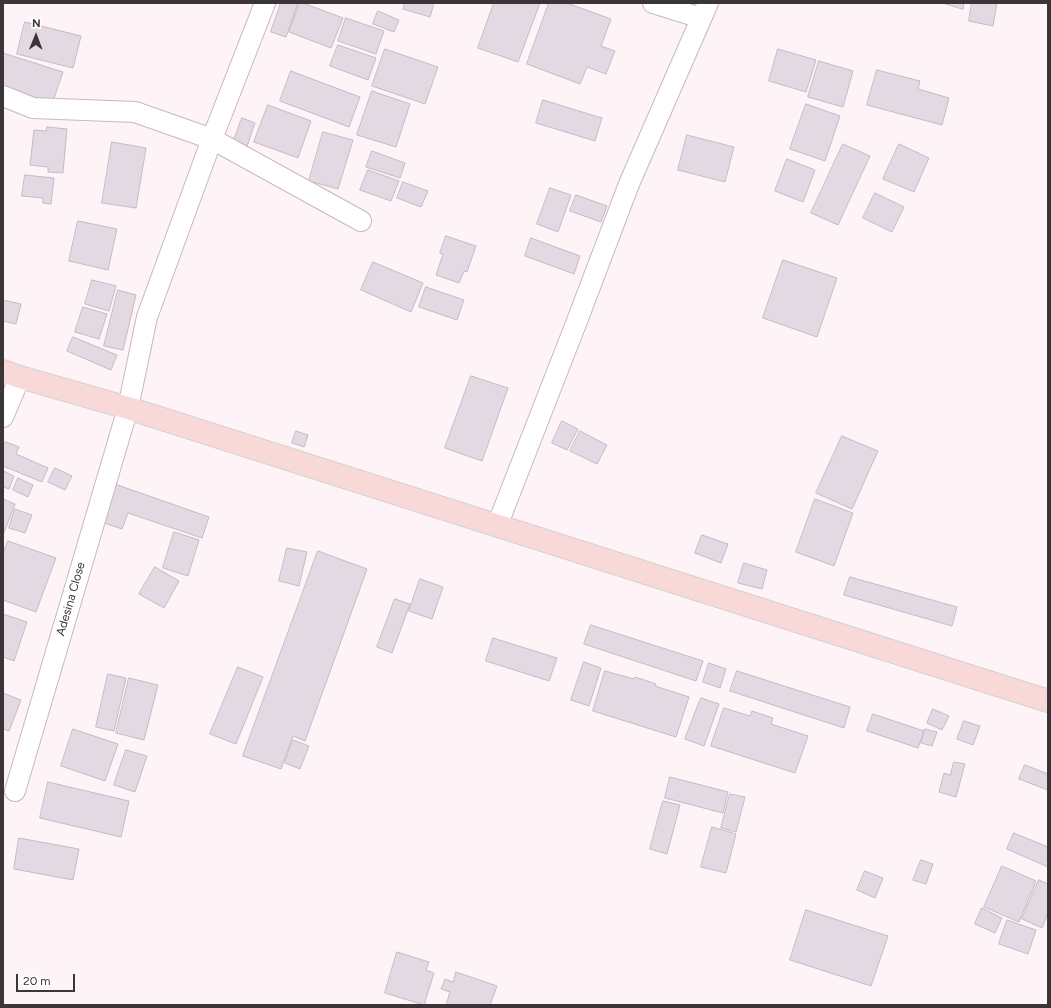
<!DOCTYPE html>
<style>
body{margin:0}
#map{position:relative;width:1051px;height:1008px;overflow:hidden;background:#fef3f7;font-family:Figtree,sans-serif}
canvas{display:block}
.frame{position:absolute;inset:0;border:4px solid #3a3537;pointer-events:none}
.north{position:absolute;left:16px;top:16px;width:40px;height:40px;-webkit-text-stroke:3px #fff;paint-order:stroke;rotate:1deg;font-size:11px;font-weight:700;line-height:16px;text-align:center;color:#3a3537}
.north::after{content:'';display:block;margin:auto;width:14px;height:18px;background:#3a3537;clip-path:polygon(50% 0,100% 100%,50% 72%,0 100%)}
.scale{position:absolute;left:16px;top:974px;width:59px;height:18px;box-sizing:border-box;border:2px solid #3a3537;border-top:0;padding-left:5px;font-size:12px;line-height:14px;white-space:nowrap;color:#3a3537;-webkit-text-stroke:3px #fff;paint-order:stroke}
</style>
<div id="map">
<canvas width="1051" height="1008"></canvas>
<div class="frame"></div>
<div class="north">N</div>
<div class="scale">20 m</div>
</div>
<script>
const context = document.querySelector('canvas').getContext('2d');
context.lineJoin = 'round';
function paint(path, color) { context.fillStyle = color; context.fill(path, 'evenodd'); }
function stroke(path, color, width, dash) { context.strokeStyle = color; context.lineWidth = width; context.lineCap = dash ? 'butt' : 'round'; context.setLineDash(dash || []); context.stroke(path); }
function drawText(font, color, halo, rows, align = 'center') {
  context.font = font + ' Figtree,sans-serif'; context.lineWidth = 3; context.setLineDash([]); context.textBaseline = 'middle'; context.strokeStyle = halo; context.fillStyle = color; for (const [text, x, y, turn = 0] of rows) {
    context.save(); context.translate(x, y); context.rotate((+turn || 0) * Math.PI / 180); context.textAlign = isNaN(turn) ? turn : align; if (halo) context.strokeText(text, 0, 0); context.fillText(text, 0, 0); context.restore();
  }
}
const building = new Path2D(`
 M281,3H298L286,37L271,32Z
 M300,3H303L343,18L331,48L289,32Z
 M405,3H434L430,17L403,9Z
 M494,3H540L518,62L478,48Z
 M549,3H567L611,19L601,46L615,51L606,74L587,67L580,84L527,64Z
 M943,3H964L963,9Z
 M972,3H997L993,26L969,21Z
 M378,11L399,20L394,32L373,24Z
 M346,18L384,31L376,54L338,41Z
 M25,22L81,36L73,68L17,54Z
 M338,45L376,58L368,80L330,66Z
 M385,49L438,67L425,104L372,86Z
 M778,49L816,60L806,92L769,81Z
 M3,53L63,72L52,104L3,88Z
 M819,61L853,71L843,107L808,97Z
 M877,70L920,81L918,89L949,98L942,125L867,105Z
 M291,71L360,97L349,127L280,101Z
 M372,91L410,104L396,147L357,135Z
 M543,100L602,118L595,141L536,123Z
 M806,104L840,116L825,161L790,149Z
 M268,105L311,121L298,158L254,142Z
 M242,118L255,123L245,152L231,148Z
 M47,127L67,129L63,173L48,172V167L30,165L34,130L46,131Z
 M323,132L353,140L338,189L309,181Z
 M687,135L734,147L725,182L678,170Z
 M112,142L146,148L136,208L102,203Z
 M843,144L870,156L838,225L811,213Z
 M899,144L929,158L914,192L883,179Z
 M372,151L405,163L400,178L366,167Z
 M787,159L815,170L803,202L775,191Z
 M368,170L399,181L391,201L360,190Z
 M25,175L54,178L51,204L43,203V198L22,196Z
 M403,182L428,191L421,207L397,198Z
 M550,188L571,195L558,232L537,224Z
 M875,193L904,207L892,232L863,218Z
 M576,195L607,206L601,222L570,211Z
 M78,221L117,229L108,270L69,261Z
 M446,236L476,246L467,272L464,271L459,283L436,275L443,254L440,253Z
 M531,238L580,256L574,274L525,256Z
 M783,260L837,278L817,337L763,318Z
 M373,262L423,283L411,312L361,290Z
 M92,280L116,286L109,311L85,304Z
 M426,287L464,300L457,320L419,307Z
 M118,290L136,295L123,350L104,346Z
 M3,300L21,304L16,324L3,321Z
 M83,307L107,314L99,339L75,332Z
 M73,337L117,355L111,370L67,351Z
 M471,376L508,388L482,461L445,448Z
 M562,421L578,429L567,450L552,443Z
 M296,431L308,435L304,447L292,443Z
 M580,431L607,445L597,464L570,451Z
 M842,436L878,451L852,509L816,493Z
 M6,442L19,447L16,454L48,468L42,482L3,466V447Z
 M55,468L72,476L65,490L48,482Z
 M3,471L14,476L9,489L3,487Z
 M18,478L33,485L28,497L13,490Z
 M112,483L209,517L202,538L128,513L122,529L98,521Z
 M3,499L15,504L3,535Z
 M815,499L853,513L834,566L796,552Z
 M15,509L32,515L25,533L9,528Z
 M174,532L199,540L188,576L163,568Z
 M702,535L728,544L721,563L695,553Z
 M8,541L56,558L36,612L3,600V554Z
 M287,548L307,552L299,586L279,581Z
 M318,551L367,569L305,741L293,736L281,769L243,756Z
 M744,563L767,570L762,589L738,583Z
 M155,567L179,581L164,608L139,594Z
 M850,577L957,607L952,626L844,595Z
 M420,579L443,587L432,619L409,611Z
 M395,599L410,604L392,653L377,647Z
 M3,614L27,622L14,661L3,657Z
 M591,625L703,661L696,681L584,644Z
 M493,638L557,658L549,681L486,661Z
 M584,662L601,668L589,706L571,700Z
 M709,663L726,669L720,688L703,682Z
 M238,667L263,677L236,744L210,734Z
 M605,671L634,679L635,677L656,684L655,686L689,697L676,737L593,711Z
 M737,671L850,707L844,728L730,691Z
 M108,674L126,678L114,731L96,727Z
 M129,678L158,685L144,740L116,733Z
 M3,693L21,700L9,731L3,729Z
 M701,698L719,704L704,746L685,739Z
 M724,708L750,716L752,711L773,718L771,724L808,736L795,773L711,746Z
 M933,709L949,716L942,730L927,723Z
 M873,714L924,731L918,748L867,731Z
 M964,721L980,726L973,745L957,739Z
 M73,729L118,744L105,781L61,766Z
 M925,729L937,732L932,746L921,743Z
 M293,740L309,746L300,769L285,763Z
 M126,750L147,756L135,792L114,785Z
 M954,762L965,764L956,797L939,792L944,773L950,775Z
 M1025,765L1048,774V790L1019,779Z
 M670,777L728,792L723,813L665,798Z
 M48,782L129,801L121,837L40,818Z
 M730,794L745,797L736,832L721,828Z
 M663,801L680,805L667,854L650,849Z
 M712,827L736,834L726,873L701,867Z
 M1014,833L1048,847V867L1007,849Z
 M19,838L79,849L73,880L14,869Z
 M921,860L933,864L926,884L913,880Z
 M1002,866L1036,881L1019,922L984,907Z
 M865,871L883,878L875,898L857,890Z
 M1039,880L1048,884V913L1042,928L1022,919Z
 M982,908L1002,918L995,933L975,924Z
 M806,910L888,936L871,986L790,960Z
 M1007,920L1036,930L1028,954L999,944Z
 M397,952L429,962L426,970L434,973L424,1005L385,993Z
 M456,972L497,986L490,1005H446L450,992L441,989L445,979L453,982Z`);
paint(building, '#e2d9e3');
stroke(building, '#c4bac4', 1);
const minor = new Path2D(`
 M653,3L701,18
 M3,96L33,108L135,112L212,139L361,221
 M3,417L20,377
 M497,526L577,321L629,184L708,3
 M15,791L128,408L147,317L212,139L265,3`);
const major = new Path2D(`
 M3,371L20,377L128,408L1048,701`);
stroke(minor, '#c6b9be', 22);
stroke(major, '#d4d3d3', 24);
stroke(minor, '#fff', 20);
stroke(major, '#f9d9d8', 22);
drawText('12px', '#3a3537', '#fff', [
 ["Adesina Close",71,599,-74]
]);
</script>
